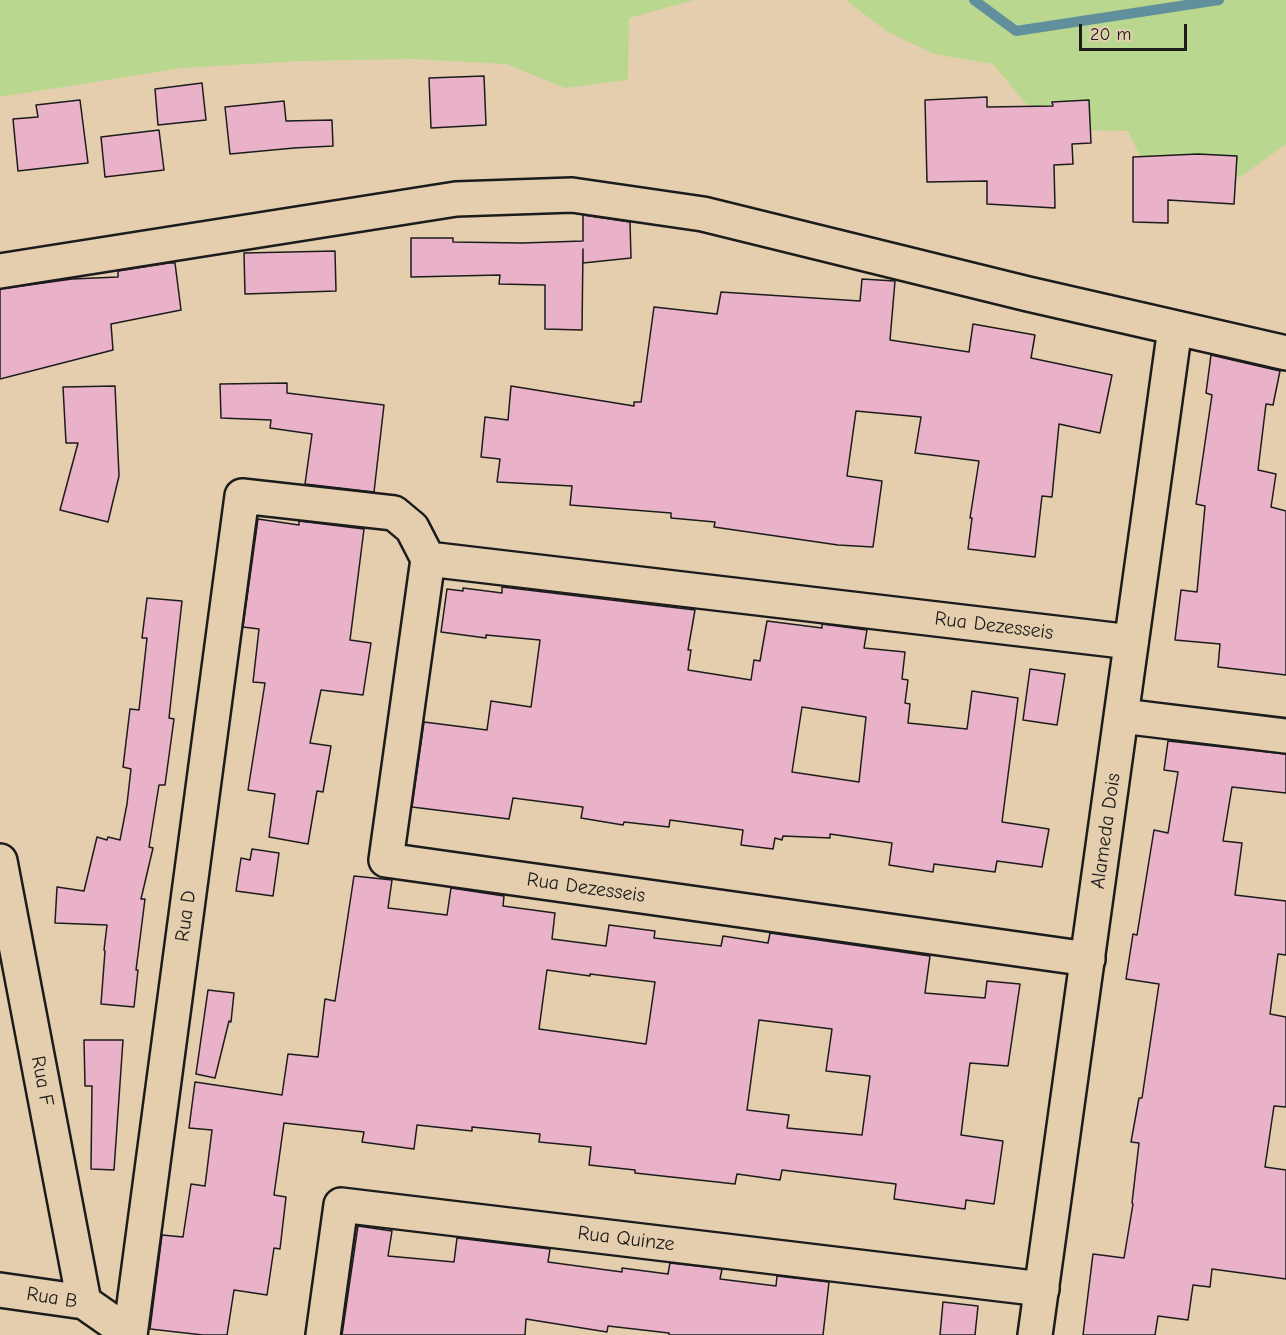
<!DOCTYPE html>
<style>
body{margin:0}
#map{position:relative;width:1286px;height:1335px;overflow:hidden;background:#e5ceae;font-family:"Comic Neue",sans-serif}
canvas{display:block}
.scale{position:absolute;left:1079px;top:24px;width:108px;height:27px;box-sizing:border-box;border:3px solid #1c1c1c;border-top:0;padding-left:8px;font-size:18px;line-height:21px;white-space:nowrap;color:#1c1c1c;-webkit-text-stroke:4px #e5ceae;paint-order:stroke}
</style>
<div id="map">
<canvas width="1286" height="1335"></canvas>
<div class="scale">20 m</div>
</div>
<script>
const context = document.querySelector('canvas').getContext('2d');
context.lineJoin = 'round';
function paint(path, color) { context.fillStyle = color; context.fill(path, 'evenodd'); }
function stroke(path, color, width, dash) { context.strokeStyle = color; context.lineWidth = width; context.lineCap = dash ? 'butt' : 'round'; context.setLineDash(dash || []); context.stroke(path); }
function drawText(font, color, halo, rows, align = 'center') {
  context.font = font + ' "Comic Neue",sans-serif'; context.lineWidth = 4.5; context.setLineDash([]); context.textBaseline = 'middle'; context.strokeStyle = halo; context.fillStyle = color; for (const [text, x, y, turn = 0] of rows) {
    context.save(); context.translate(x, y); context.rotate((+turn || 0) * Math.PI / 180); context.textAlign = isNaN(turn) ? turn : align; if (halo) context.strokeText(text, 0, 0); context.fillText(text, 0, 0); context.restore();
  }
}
paint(new Path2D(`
 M0,0H694L629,18L628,80L565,88L506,64L412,59L302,61L182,68L0,97Z
 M846,0H1286V144L1242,176L1181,184L1148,173L1128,131L1072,130L1024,102L993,64L934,54L886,31Z`), '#bad78f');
stroke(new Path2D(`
 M974,0L1016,31L1219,0`), '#618f9b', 10);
const building = new Path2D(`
 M484,76L486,125L431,128L429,78Z
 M202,83L206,120L158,125L155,89Z
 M987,97V107L1053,106L1052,102L1089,100L1091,143L1072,144L1073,164L1054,165L1055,208L987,204V181L927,182L925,100Z
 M80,100L88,163L18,171L13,119L38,117L36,105Z
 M284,101L286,121L332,120L333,146L294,148L230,154L225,107Z
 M159,130L164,170L105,177L101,137Z
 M1198,154L1237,156L1234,204L1168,200V223L1133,222V157Z
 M583,215L630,222L631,258L583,263V249L582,330L545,329V285L499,284L500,275L411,277V238H453V242L522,243L583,241Z
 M335,251L336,291L245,294L244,253Z
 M169,263H175L181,310L111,324L113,350L0,379V289L72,279L118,277V271Z
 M862,279L895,281L890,340L969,352L973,324L1035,335L1031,358L1112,375L1100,433L1059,424L1052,497L1042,496L1035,557L968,549L972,518H970L979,461L915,453L921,417L856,411L847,476L882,481L873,547L838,545L714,527L715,522L671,518V513L570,505L572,486L497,482L500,459L481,457L485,417L508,420L511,386L634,406V402H641L654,307L717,314L721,292L860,301Z
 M1211,355L1280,371L1273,405L1266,404L1258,470L1276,474L1271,507L1286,511V675L1218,667L1220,644L1175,640L1181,590L1197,592L1205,506L1196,504L1212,395L1206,393Z
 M287,383V393L384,405L374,492L305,484L312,434L270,428L271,420L221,418L220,384Z
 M115,386L119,476L108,522L60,510L78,443H66L63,387Z
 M258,519L299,525V521L364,529L350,640L371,643L363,695L321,690L310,743L331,746L323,792L317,791L308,844L269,837L275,794L248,790L265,683L253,682L259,629L243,627Z
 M502,587L695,610L688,650H691L688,670L751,680L754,660L760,661L767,621L822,628V624L867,630L864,648L905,652L902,679L908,680L905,703L910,704L908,723L967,729L972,691L1018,698L1002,822L1049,829L1042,867L997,861L995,872L934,864L933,872L889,865L892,843L830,834V838L783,836L782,840L775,838L773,849L741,845L743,830L670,820L669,827L624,822L623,825L581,818L583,807L513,798L509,819L412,807L424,722L487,730L491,701L531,707L540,640L486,635V638L441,632L447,589L463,591V588L502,593ZM802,707L866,717L859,782L792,772Z
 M147,598L182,601L169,718L174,719L165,785H159L149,847L153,848L141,899H145L136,970H138L134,1007L101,1004L105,951L104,950L107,925L55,923L57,887L84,891L97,837L107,840L108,837L120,840L127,804L131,769L123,767L130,709L139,710L147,638H142Z
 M1030,669L1065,674L1057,725L1023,720Z
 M1168,741L1286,754V793L1232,787L1223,841L1242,843L1235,895L1286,901V955L1278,954L1270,1014L1286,1017V1107L1274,1106L1265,1167L1286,1170V1279L1212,1269L1210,1287L1193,1285L1188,1320L1158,1316L1155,1335H1083L1093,1254L1124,1258L1133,1204L1132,1203L1139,1143L1131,1142L1139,1098H1142L1159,984L1126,979L1133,934L1137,935L1154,830L1168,833L1178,772L1164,770Z
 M252,849L279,853L273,896L236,891L241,858L250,860Z
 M354,876L392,880L388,908L447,915L451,888L504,896L503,906L555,913L552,939L606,946L609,925L655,931L654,938L721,946L723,936L768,943L770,933L930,956L925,993L985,998L987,981L1020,984L1008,1066L970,1063L961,1135L1003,1141L994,1204L966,1200L965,1209L894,1199L896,1184L782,1170L780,1180L737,1174L735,1184L635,1173V1170L589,1165L591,1147L539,1142L540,1134L472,1127V1131L417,1125L414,1149L362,1142L364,1132L284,1123L274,1195L286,1197L280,1249L274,1248L267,1295L234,1290L227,1335H203L150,1329L162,1235L183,1237L191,1184L205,1186L212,1130L189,1128L195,1082L282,1095L288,1054L318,1057L325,999L335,1001ZM547,970L590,976V974L655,982L646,1044L539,1029ZM759,1020L832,1029L826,1071L870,1076L862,1135L787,1128L789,1115L747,1110Z
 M208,990L234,993L231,1022L229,1021L215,1078L196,1074Z
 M84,1040H123L114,1170L91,1169L92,1086H85Z
 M358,1226L392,1231L388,1256L454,1262L457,1238L550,1249L548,1262L622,1272V1268L668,1274L670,1263L722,1269L720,1279L776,1286L777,1276L829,1282L823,1335H669V1333L608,1326L607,1332L526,1319L525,1335H342Z
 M943,1302L978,1306L975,1335H940Z`);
paint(building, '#eab2c8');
stroke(building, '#1c1c1c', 1.5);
const street = new Path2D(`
 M428,559L1131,642
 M1122,716L1286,736
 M0,861L84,1302
 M0,1290L84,1302L130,1334
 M130,1335L242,496L394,513L412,528L428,559L386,860L1088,959
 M323,1335L341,1205L1042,1289`);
const secondary = new Path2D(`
 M0,271L456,199L572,195L703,214L1028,294L1286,353
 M1035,1335L1175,328`);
stroke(street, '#1c1c1c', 38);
stroke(secondary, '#1c1c1c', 38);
stroke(street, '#e5ceae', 33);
stroke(secondary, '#e5ceae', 33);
drawText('20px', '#1c1c1c', '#e5ceae', [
 ["Rua Dezesseis",994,626,7],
 ["Alameda Dois",1106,831,-82],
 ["Rua Dezesseis",586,888,8],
 ["Rua D",186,916,-82],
 ["Rua F",42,1081,79],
 ["Rua Quinze",626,1239,7],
 ["Rua B",52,1298,9]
]);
</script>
